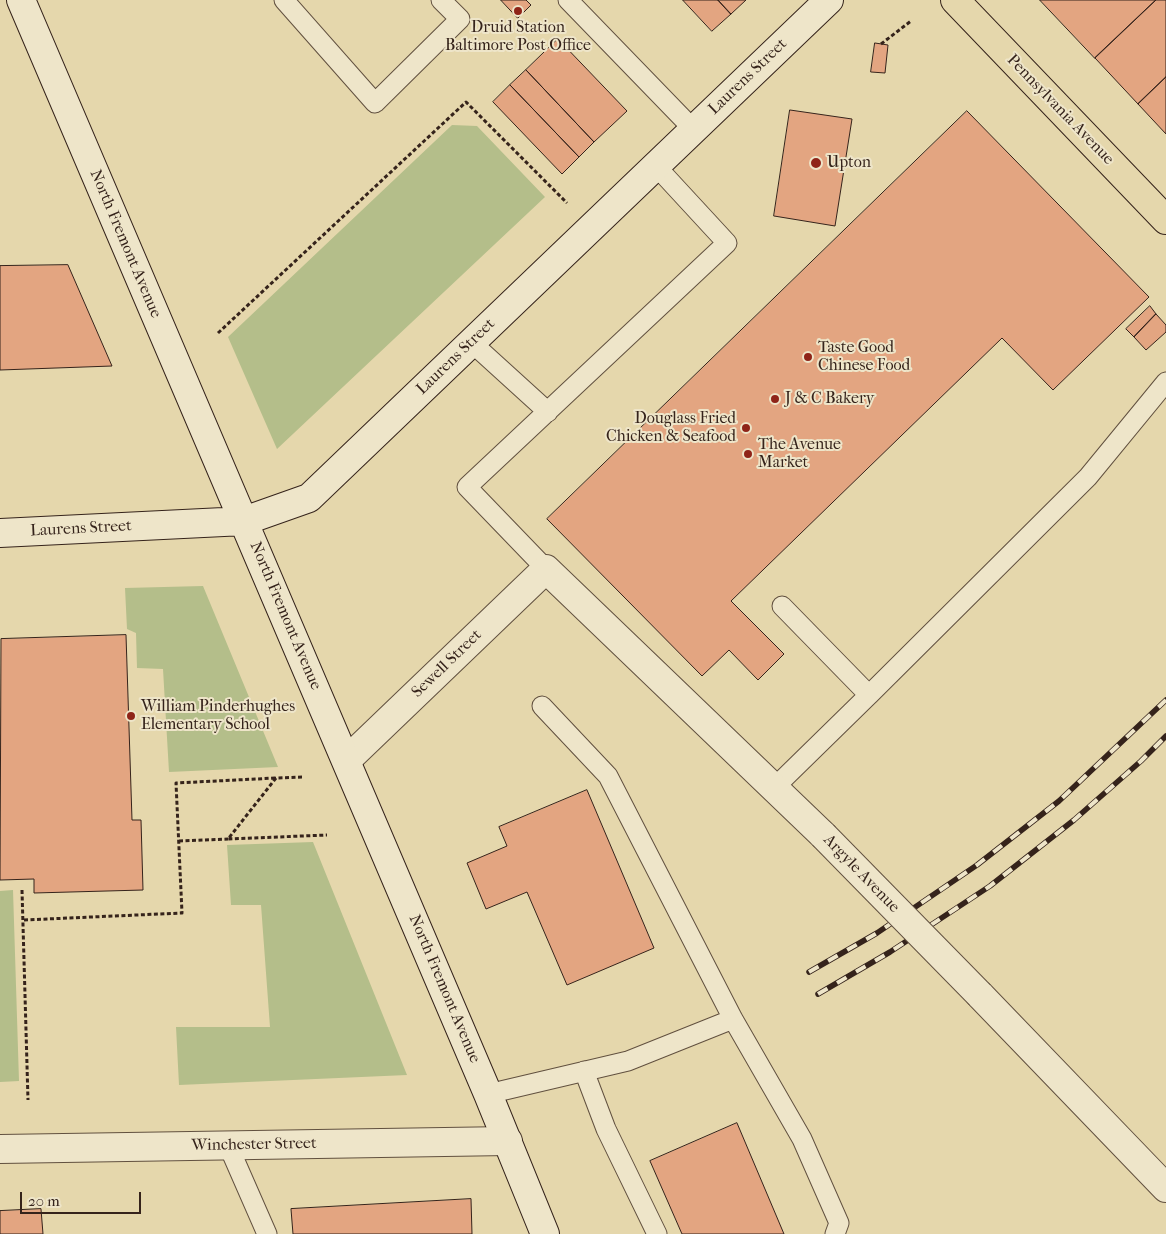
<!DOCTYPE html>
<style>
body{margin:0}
#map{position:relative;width:1166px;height:1234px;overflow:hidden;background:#e5d7ac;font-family:"IM FELL French Canon",serif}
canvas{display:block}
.scale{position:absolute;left:20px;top:1192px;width:121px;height:22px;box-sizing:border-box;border:2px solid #35231b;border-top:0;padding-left:6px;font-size:15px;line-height:18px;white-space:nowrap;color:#35231b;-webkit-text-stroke:4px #eee5c9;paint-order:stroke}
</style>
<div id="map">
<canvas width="1166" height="1234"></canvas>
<div class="scale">20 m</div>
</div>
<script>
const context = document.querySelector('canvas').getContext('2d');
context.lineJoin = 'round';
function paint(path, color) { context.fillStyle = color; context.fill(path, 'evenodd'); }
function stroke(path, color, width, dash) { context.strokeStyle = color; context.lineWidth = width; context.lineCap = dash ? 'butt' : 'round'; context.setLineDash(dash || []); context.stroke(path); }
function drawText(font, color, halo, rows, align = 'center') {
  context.font = font + ' "IM FELL French Canon",serif'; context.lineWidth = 4; context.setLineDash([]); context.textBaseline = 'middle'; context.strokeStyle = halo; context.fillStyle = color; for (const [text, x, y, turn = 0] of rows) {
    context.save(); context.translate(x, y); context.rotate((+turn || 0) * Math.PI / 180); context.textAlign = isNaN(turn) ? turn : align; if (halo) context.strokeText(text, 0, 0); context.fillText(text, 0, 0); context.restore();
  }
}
paint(new Path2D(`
 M452,125L477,126L545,197L277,449L228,337Z
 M203,586L278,767L169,772L163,669L137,668L136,633L127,629L125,588Z
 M313,842L407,1075L179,1085L176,1027H270L261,905H231L227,845Z
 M13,890L19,1081L0,1082V891Z`), '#b4be8a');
const building = new Path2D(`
 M501,0H526L531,5L518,18Z
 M683,0H718L731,14L712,31Z
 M718,0H746L731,14Z
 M1040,0H1156L1095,58Z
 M1156,0H1166V77L1138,104L1095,58Z
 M558,39L627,111L594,142L526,70Z
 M875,43L888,45L885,73L871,72Z
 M526,70L594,142L579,157L510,85Z
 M1166,77V134L1138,104Z
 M510,85L579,157L562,174L493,102Z
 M790,110L852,119L835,226L774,216Z
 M967,111L1149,297L1053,390L1002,338L731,601L784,654L758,680L729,650L702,676L547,519Z
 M68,265L112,366L0,370V266Z
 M1150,306L1156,314L1134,337L1126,329Z
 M1156,314L1166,325V332L1146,350L1134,337Z
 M126,635L132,820H141L143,890L34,893V879L0,880L1,639Z
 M587,790L654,948L567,985L527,892L486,909L467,863L507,846L499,827Z
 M737,1123L784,1234H682L650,1161Z
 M471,1199L472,1234H293L291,1209Z
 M41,1209L43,1234H0V1211Z`);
paint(building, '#e3a581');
stroke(building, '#35231b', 1);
const lane = new Path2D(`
 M284,0L375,103L460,19L441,0
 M568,0L694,130
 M471,342L548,412
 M546,569L467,487L727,243L655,165
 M869,695L1088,477L1166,382
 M542,706L608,776L733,1019L802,1139L839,1223L835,1234
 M774,788L869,695L782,606
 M584,1071L606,1129L657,1234
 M488,1094L628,1061L733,1019
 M228,1145L267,1234`);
const street = new Path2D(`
 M347,760L546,569L823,835
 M980,995L1166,1188
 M0,1149L508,1141`);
const secondary = new Path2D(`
 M21,0L488,1094L545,1234
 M0,533L244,521L309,498L829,0`);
const primary = new Path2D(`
 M955,0L1166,220`);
stroke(lane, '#61503f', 21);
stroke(street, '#61503f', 30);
stroke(secondary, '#35231b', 30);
stroke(primary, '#35231b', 30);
stroke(new Path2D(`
 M881,44L911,21
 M218,333L466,102L567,203
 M302,777L276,778L228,839L327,835
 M179,841L228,839
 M22,890L28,1100
 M24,920L182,913L176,783L276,778`), '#35231b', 3, [4, 2.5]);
stroke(lane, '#eee5c9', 19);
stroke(street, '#eee5c9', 28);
stroke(secondary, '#eee5c9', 28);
stroke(primary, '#e5d7ac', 28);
const rail = new Path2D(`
 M809,972L877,933L977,865L1059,801L1166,700
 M818,994L890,952L990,886L1074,820L1141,761L1166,736`);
stroke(rail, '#35231b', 5.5);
stroke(rail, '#eee5c9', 4, [11]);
const streetBridge = new Path2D(`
 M823,835L980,995`);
stroke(streetBridge, '#61503f', 30, []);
stroke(streetBridge, '#eee5c9', 28);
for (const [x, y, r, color] of [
 [518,11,5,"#8f2418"],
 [816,163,6,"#8f2418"],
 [808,357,5,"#8f2418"],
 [775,399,5,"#8f2418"],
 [746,428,5,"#8f2418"],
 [748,454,5,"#8f2418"],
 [131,716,5,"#8f2418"]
]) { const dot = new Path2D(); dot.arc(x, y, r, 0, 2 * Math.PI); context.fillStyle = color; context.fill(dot); stroke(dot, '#eee5c9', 2); }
drawText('16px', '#35231b', '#eee5c9', [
 ["Druid Station",518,28,"center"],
 ["Baltimore Post Office",518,46,"center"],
 ["Upton",827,163],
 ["Taste Good",818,348],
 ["Chinese Food",818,366],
 ["J & C Bakery",785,399],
 ["Douglass Fried",736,419,"right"],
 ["Chicken & Seafood",736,437,"right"],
 ["The Avenue",758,445],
 ["Market",758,463],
 ["William Pinderhughes",141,707],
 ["Elementary School",141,725]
], 'left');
drawText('16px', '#35231b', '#eee5c9', [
 ["Laurens Street",748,77,-44],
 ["Pennsylvania Avenue",1060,110,46],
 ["North Fremont Avenue",125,244,67],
 ["Laurens Street",456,357,-44],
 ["Laurens Street",81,529,-3],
 ["North Fremont Avenue",285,616,67],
 ["Sewell Street",447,664,-44],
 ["Argyle Avenue",861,874,46],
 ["North Fremont Avenue",444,989,67],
 ["Winchester Street",254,1145,-1]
]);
</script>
